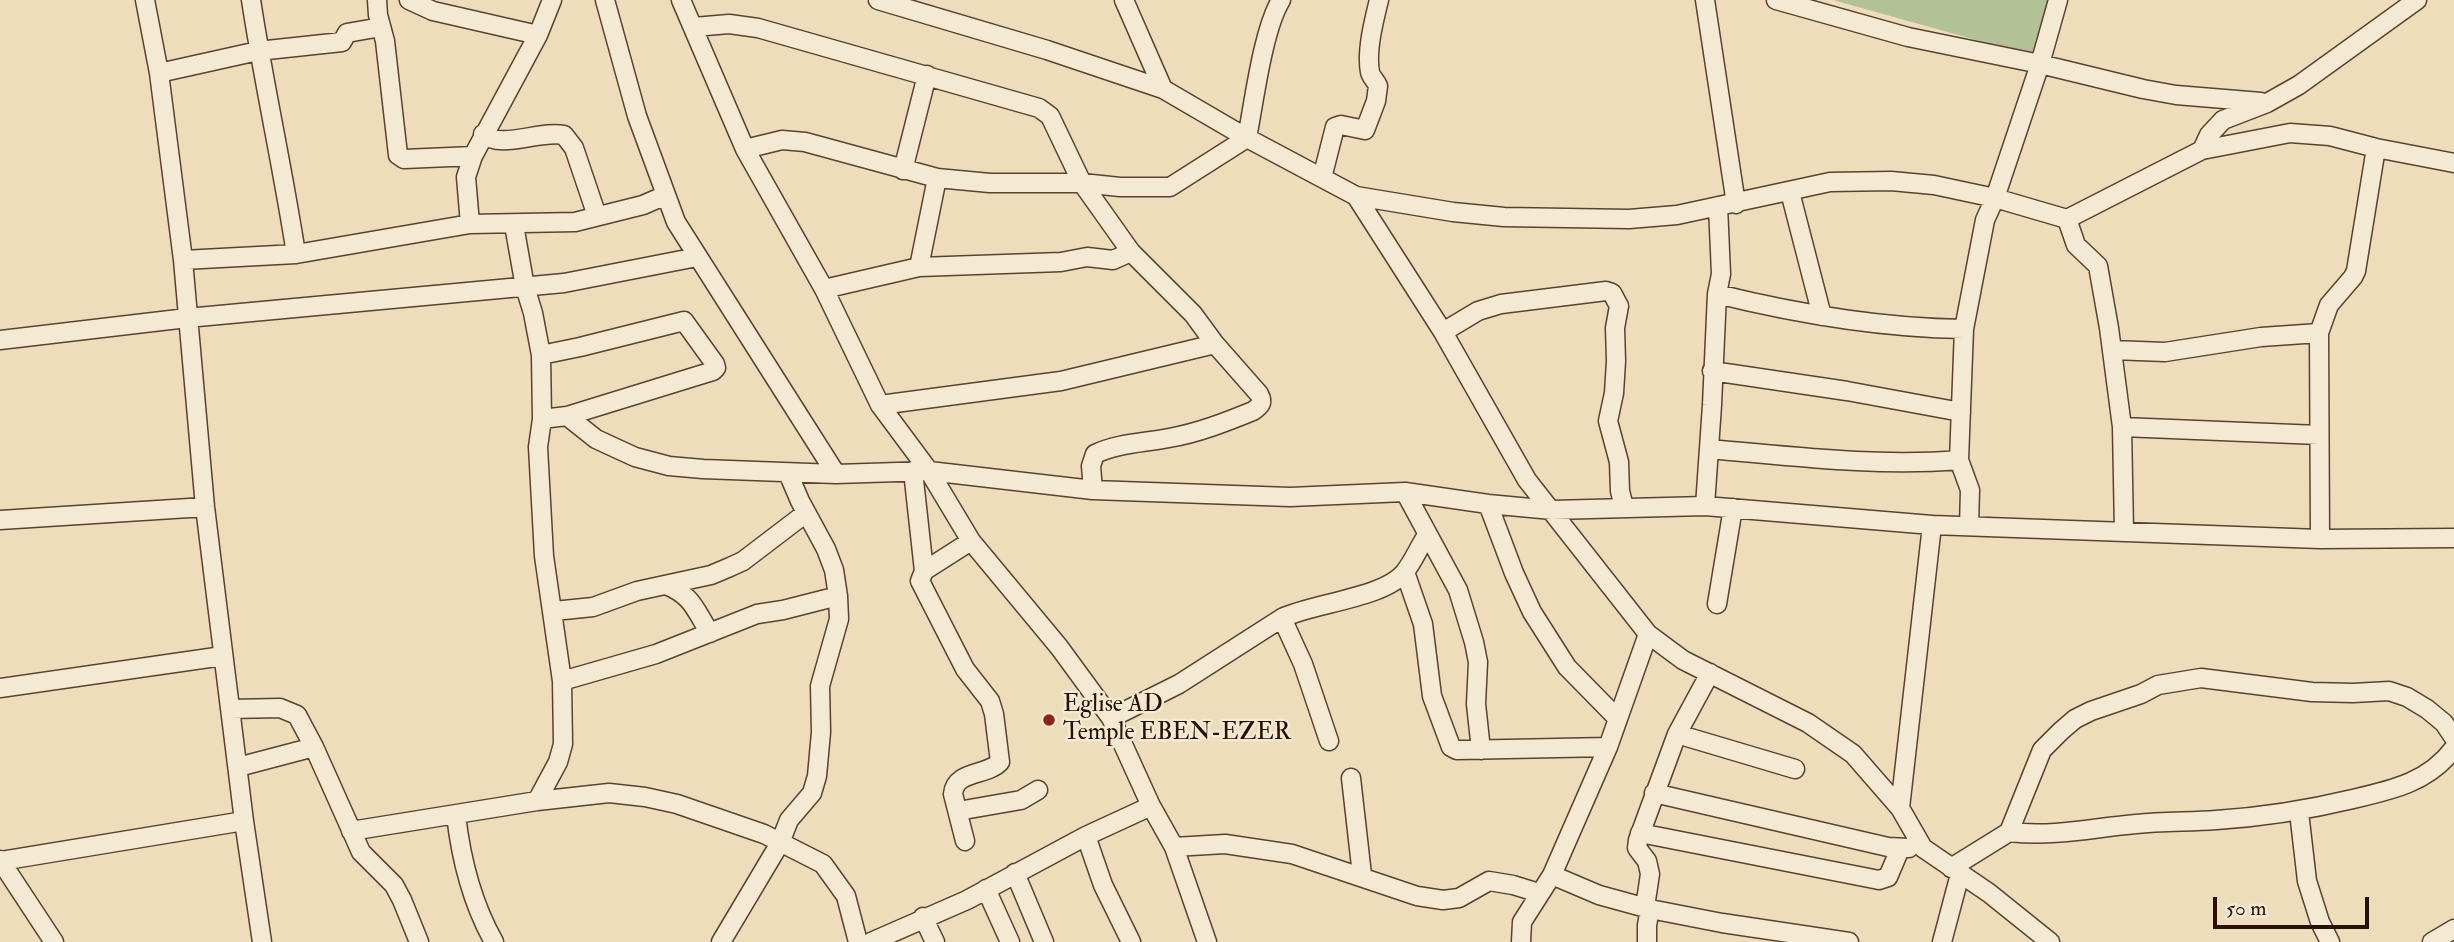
<!DOCTYPE html>
<style>
body{margin:0}
#map{position:relative;width:2454px;height:942px;overflow:hidden;background:#edb;font-family:"IM FELL Double Pica",serif}
canvas{display:block}
.scale{position:absolute;left:2213px;top:897px;width:156px;height:32px;box-sizing:border-box;border:4px solid #290f03;border-top:0;padding-left:9px;font-size:21px;line-height:24px;white-space:nowrap;color:#290f03;-webkit-text-stroke:5px #f4e9d3;paint-order:stroke}
</style>
<div id="map">
<canvas width="2454" height="942"></canvas>
<div class="scale">50 m</div>
</div>
<script>
const context = document.querySelector('canvas').getContext('2d');
context.lineJoin = 'round';
function paint(path, color) { context.fillStyle = color; context.fill(path, 'evenodd'); }
function stroke(path, color, width, dash) { context.strokeStyle = color; context.lineWidth = width; context.lineCap = dash ? 'butt' : 'round'; context.setLineDash(dash || []); context.stroke(path); }
function drawText(font, color, halo, rows, align = 'center') {
  context.font = font + ' "IM FELL Double Pica",serif'; context.lineWidth = 5; context.setLineDash([]); context.textBaseline = 'middle'; context.strokeStyle = halo; context.fillStyle = color; for (const [text, x, y, turn = 0] of rows) {
    context.save(); context.translate(x, y); context.rotate((+turn || 0) * Math.PI / 180); context.textAlign = isNaN(turn) ? turn : align; if (halo) context.strokeText(text, 0, 0); context.fillText(text, 0, 0); context.restore();
  }
}
paint(new Path2D(`
 M1833,0H2053L2037,57Z`), '#b2c296');
const minor = new Path2D(`
 M145,0L159,73L183,260L205,507L244,821L262,942
 M251,0C264,85 283,169 296,254
 M377,0L378,15L385,41L398,155L404,159L473,156
 M409,0L433,11L538,35
 M605,0L637,116L676,222L836,474
 M681,0L745,149L824,289L880,405L929,471L971,541L1059,647L1111,718L1151,806L1174,847L1207,942
 M878,0L1047,50L1163,89L1247,138L1356,196L1443,332L1527,480L1648,634L1683,660L1808,723L1853,754L1900,808L1923,848L1989,893L2050,942
 M1124,0L1163,89
 M1705,0L1736,204
 M1776,0L1908,37L2040,64L2143,89L2176,95L2261,102
 M694,27L729,24L758,28L1039,108L1050,116L1082,183L1131,252L1193,314L1215,344L1061,381L880,405
 M159,73L258,51L342,42L347,33L381,27
 M483,134C501,150 540,130 564,135L574,148L597,216
 M745,149L782,140L805,142L937,178L990,183H1082L1120,187H1170L1247,138C1254,102 1263,29 1281,0
 M2202,150L2290,133L2330,136L2376,148L2454,163
 M903,170L927,75
 M1322,178L1335,127L1341,125L1365,130L1376,101L1378,86C1376,81 1371,77 1370,72C1366,51 1374,20 1379,0
 M1790,192L1822,316
 M1356,196L1453,212L1504,217L1629,219L1677,215L1830,182L1891,181L1934,185L1995,198L2067,219L2202,150L2209,135L2223,120L2267,103L2299,85L2417,0
 M2067,219L2076,245L2098,266L2109,328L2122,427L2124,531
 M470,224L466,177L473,156L538,35L552,0
 M514,225L525,287L533,313L541,355L542,419L567,416L596,439L635,457L669,466L703,469L836,474L929,471L1093,490L1290,497L1405,492L1488,504L1552,510L1705,506L1932,525L2320,539L2454,538
 M183,260L296,254L470,224L575,222L643,205L666,195
 M919,267L937,178
 M824,289L919,267L1061,262L1087,257L1113,260L1131,252
 M1717,294C1798,314 1881,328 1964,329
 M1443,332L1478,311L1501,304L1606,291L1612,293L1619,306L1615,328L1616,361L1614,393L1608,421L1619,462L1620,491L1624,507
 M0,340L187,318L564,283L697,257
 M2112,350L2165,352L2261,337L2319,333
 M541,355L580,347L684,321L715,364L716,368L713,371L567,416
 M1712,371L1847,391L1961,412
 M2122,427L2319,435
 M1709,449C1792,456 1876,467 1959,460
 M913,471L924,571
 M1093,490L1091,466L1095,454C1118,443 1144,443 1169,438C1198,433 1226,422 1253,411C1260,406 1264,403 1259,394L1215,344
 M1405,492L1458,590L1474,642L1478,662L1476,704L1481,750
 M1488,504L1514,573L1532,612L1567,667L1618,719
 M1705,506L1712,405L1717,294L1721,274L1718,206
 M0,520L205,507
 M1969,526L1970,490L1959,460L1964,329L1985,220L1995,198L2040,64L2058,0
 M2320,539L2319,333L2329,305L2353,277L2356,271L2376,148
 M1405,572L1423,624L1432,696L1451,747L1457,750L1608,747
 M666,585C693,596 695,610 710,633
 M1717,604L1733,508
 M554,611L593,607L637,591L711,575L730,567L743,561L806,513
 M1282,618L1303,664L1329,741
 M562,681L656,654L757,614L783,610L838,596
 M0,688L223,656
 M230,709L280,708L297,715L314,747L361,852L394,885L402,900L419,942
 M1111,718L1179,684L1282,618C1314,603 1383,598 1404,573C1413,562 1419,547 1427,535
 M1677,734L1795,769
 M238,767L314,747
 M1351,778L1362,875
 M1654,793L1888,847L1909,848
 M537,801L558,762L563,744L562,681L544,556L538,447L542,419
 M1900,808L1932,525
 M958,811L1021,800L1038,790
 M2299,812L2307,881L2320,922L2330,942
 M456,815C461,859 472,903 494,942
 M351,831L537,801L609,793L645,797L677,804L764,834L823,864L846,896L858,942
 M2009,832C2056,837 2091,828 2136,824C2163,821 2190,822 2216,820C2263,817 2307,810 2353,799C2392,790 2429,782 2454,748
 M1640,833L1879,880L1888,877L1900,849
 M1086,836L1103,885L1131,942
 M965,841L953,794C955,770 987,776 1000,762L994,714L990,701L965,669L920,581L924,571L971,541
 M1174,847L1225,844L1292,854L1417,896L1443,900L1459,898L1489,881L1513,885L1539,893
 M0,860L54,942
 M1,861L244,821
 M1951,868L2009,832L2042,750L2061,731L2075,719L2091,711L2141,694L2158,685L2201,678L2312,692L2353,693L2389,691L2407,697L2427,709L2444,723L2454,738
 M1015,873L1044,942
 M1552,875L1599,895L1650,909L1722,923L1849,942
 M986,889L1010,942
 M1645,907L1650,874L1647,861L1637,848L1638,840L1677,734L1710,673
 M923,917L935,942
 M721,942L780,843L789,820L812,793L817,776L821,732L820,686L839,619L838,596L834,570L826,549L800,501L788,473
 M871,942L967,900L1086,836L1151,806
 M1521,942L1522,922L1552,875L1608,747L1648,634
 M1647,942V925L1650,909
 M1942,942L1960,874
 M2432,942L2454,929`);
stroke(minor, '#5a4231', 21);
stroke(minor, '#f4e9d3', 18);
for (const [x, y, r, color] of [
 [1049,720,7,"#8f2418"]
]) { const dot = new Path2D(); dot.arc(x, y, r, 0, 2 * Math.PI); context.fillStyle = color; context.fill(dot); stroke(dot, '#f4e9d3', 2.5); }
drawText('24px', '#290f03', '#f4e9d3', [
 ["Eglise AD",1063,706],
 ["Temple EBEN-EZER",1063,734]
], 'left');
</script>
